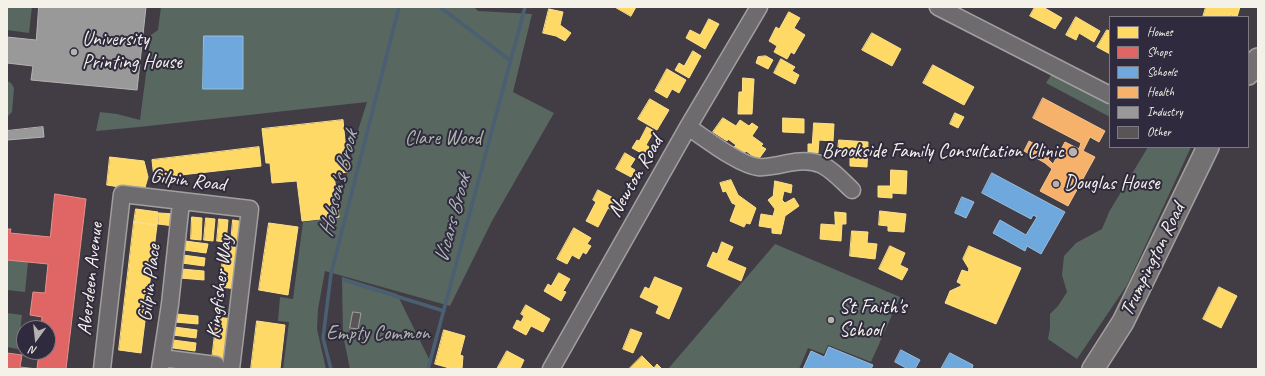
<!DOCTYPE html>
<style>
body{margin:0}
#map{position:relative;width:1265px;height:376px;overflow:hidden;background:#423d44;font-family:Caveat,sans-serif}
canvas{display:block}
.frame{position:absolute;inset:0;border:8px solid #f4f1e8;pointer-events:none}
.legend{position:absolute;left:1109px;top:16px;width:140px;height:132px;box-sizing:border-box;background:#2f2a3d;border:1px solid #7e7a81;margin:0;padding:5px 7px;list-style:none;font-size:12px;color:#f4f1e8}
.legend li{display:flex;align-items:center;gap:8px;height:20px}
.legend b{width:20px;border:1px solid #7e7a81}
.north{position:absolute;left:16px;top:320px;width:40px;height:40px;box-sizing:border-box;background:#2f2a3d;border:1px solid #7e7a81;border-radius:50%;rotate:195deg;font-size:11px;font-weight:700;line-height:16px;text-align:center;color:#f4f1e8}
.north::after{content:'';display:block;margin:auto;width:14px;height:18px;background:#b6b2af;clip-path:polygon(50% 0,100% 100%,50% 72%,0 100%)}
</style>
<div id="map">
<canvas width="1265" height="376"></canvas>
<div class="frame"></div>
<ul class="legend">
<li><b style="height:11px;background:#ffd966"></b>Homes</li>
<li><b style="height:11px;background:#e06666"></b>Shops</li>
<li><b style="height:11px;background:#6fa8dc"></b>Schools</li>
<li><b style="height:11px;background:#f6b26b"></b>Health</li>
<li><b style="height:11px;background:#999"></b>Industry</li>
<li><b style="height:11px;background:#595456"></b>Other</li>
</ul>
<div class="north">N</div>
</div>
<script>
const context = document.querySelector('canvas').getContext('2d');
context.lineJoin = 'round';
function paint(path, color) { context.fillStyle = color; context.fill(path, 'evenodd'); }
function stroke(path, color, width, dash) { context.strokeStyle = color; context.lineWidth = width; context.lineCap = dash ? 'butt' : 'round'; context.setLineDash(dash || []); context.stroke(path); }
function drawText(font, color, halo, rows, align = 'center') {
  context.font = font + ' Caveat,sans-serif'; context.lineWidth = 4; context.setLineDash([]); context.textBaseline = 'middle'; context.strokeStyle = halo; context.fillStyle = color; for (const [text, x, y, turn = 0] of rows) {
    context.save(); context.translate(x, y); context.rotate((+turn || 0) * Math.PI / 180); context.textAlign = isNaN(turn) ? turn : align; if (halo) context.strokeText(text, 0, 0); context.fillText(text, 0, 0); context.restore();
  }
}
paint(new Path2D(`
 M7,7H32L29,33L7,30Z
 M161,7H474L478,11L532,14L513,92L554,113L492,221L450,306L325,271L318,309L317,329L326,369H283L289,322L278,321L280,297L293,299L303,222L337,218L355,140L367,102L139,127L96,131L100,112L117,114L140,120L151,35L158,30Z
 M1052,74L1110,103V117L1046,83Z
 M7,81L11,83L14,88L12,112L7,117Z
 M1148,147H1191L1127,285L1077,359L1048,339L1050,328V314L1058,306L1067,292L1062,275L1064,256L1076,243L1102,229L1109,212Z
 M775,244L900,297L871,362L828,345L824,354L808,348L799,369H668Z
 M7,260L28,262L25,292L7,290Z
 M342,277L397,294L430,361L428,369H350L343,335Z
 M7,313L22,315L18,349L7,347Z`), '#596761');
const homes = new Path2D(`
 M615,7H636L631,16Z
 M1035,7H1043L1062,18L1055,29L1030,16Z
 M1206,7H1240L1237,17L1231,15L1230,17H1203Z
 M549,9L563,12L560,25L571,33L565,41L556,36L543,33Z
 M789,12L800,18L794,28L805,35L794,54L791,52L787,59L774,52L777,46L769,41L776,27L779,29Z
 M1076,17L1100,31L1094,42L1079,33L1076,40L1066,35Z
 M709,19L719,24L705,49L686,38L690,30L700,35Z
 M1107,30L1110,31V54L1097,47Z
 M872,33L901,49L892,66L862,50Z
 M693,51L701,56L689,78L675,70L679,63L684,66Z
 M766,56L773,60L768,69L756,63L758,57Z
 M781,59L795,67L792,71L799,75L795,84L774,73Z
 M933,65L974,87L964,105L923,83Z
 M667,69L686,80L679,93L672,89L667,98L655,91Z
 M743,78L754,79L752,114H738L739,92H742Z
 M650,99L669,110L657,130L638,119Z
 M955,113L964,117L958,128L950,124Z
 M723,118L736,126L740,120L749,126L752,123L758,127L752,136L763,144L761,146L766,149L758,160L746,151L743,155L733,148L736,145L728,139L727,141L713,132Z
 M783,118L804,119V133L783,132Z
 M343,120L348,172L334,174L339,217L302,221L297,181L272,183L270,163H266L262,129Z
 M814,123L834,124L833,141L819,140L818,153L808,152V144H812Z
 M647,127L654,131L646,145L649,147L645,155L632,148L637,140L639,141Z
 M839,140L868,142L867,167L850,166V152L838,151Z
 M259,147L261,166L154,178L152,160Z
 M625,153L635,159L630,167L635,170L631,177L616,169Z
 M110,157L144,161L148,177L144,191L107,185Z
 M891,170L907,171L906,194L892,193V198L878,197V186H890Z
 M731,180L738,195L756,208L750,224L746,223L744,227L730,221L736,205L732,203L726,191L723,192L720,183Z
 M775,181L792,185L791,193L784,191L782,200L785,203L794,198L799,206L785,216L781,234L772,233V228L759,226L761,214L773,216L775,209L768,200L773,196Z
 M598,190L617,200L612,210L608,208L598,227L586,221L596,202L593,200Z
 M136,209L158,212L157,225L134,222Z
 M880,211L906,214L904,232L888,231V226L879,225Z
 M835,212L846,213V224H842L841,241L820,239L821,224L835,225Z
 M159,213L175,214L174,226L158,224Z
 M192,217L202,218L201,240L191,239Z
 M206,218L215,219L213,241L204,240Z
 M219,219L228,220L226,242L217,241Z
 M233,220L244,222L241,244L231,243Z
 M134,222L157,225L141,353L119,350Z
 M269,223L298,227L288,295L259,290Z
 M574,228L591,238L587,244L591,246L586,254L583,252L579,259L572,255L567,264L557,259Z
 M852,231L868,232L867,243L877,244L875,259L850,256Z
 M185,241L208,244L206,253L184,250Z
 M722,242L733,247L727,260L746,268L741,281L707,266L713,252L717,254Z
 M224,246L241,248L237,289L220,287Z
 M890,246L905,253L900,265L908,269L902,280L879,269Z
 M969,246L1021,268L996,324L945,303L950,291L961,286V284L957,282L962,270L968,272L969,269L963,259Z
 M183,255L205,258L204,266L182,263Z
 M181,269L204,271V280L180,278Z
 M559,273L570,279L563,291L566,292L561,301L544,291L548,284L551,286Z
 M655,277L682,288L669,319L656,313L659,306L640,297L645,287L649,289Z
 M1219,287L1237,296L1221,328L1203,319Z
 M526,305L550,319L543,332L531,326L526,335L513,328L517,320L521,322L524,316L521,314Z
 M176,314L198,316V324L175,322Z
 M217,317L233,319L228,361L212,359Z
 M257,321L285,325L280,369H251Z
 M174,327L197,330L196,338L173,335Z
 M631,329L642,333L633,353L623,349Z
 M444,330L465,336L460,355L463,356L462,369H453L435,364Z
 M173,340L196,343L195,351L173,348Z
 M507,351L524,360L520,369H497Z
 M642,356L654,368L657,364L662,369H629Z`);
paint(homes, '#ffd966');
stroke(homes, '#fce08d', 1);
const shops = new Path2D(`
 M55,194L86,199L66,369H7V353L22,355L20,367L37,369L39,352H48V328H41L42,317L30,315L33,292L45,293L48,264L7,260V229H11L10,233L50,237Z`);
paint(shops, '#e06666');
stroke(shops, '#e6908d', 1);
const schools = new Path2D(`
 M204,36H243V89H203Z
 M992,173L1065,212L1041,254L1027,246L1025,251L993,233L1000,220L1026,235L1037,217L1033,215L1031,219L982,193Z
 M962,197L974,202L966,218L955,213Z
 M829,347L873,365L871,369H803L811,351L824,357Z
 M901,350L920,360L915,369H908L895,362Z
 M950,353L973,365L972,369H941Z`);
paint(schools, '#6fa8dc');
stroke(schools, '#97bee0', 1);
const health = new Path2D(`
 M1043,98L1105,131L1099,142L1090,137L1083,151L1095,157L1068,206L1040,191L1052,169L1045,163L1024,151L1029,141L1051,153L1048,159L1053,164L1065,142L1079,149L1081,143L1033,118Z`);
paint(health, '#f6b26b');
stroke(health, '#f5c590', 1);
const industry = new Path2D(`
 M39,7H146L137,90L31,80L33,66L7,63V37L36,40Z
 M43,127L44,137L7,140V131Z`);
paint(industry, '#999');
stroke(industry, '#b4b3b1', 1);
stroke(new Path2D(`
 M440,7L511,61
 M344,280L444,311
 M331,369L323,338L331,274L399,7
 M428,369L525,7`), '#4a5f72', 3.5);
const building = new Path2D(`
 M353,312L361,313L358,329L350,328Z`);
paint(building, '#595456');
stroke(building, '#a29fa0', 1);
const minor = new Path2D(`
 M938,7L1110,95
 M688,127C705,138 739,165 758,167C767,168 779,165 788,163C821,156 830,169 852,190
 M162,358L216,365
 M102,369L122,194L250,209L231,369
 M160,369L170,304L181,202
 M551,369L688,127L759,7`);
const major = new Path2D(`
 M1248,74L1258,59
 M1093,369L1123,322L1208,147`);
stroke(minor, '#a29fa0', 19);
stroke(major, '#a29fa0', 24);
stroke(minor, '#6e6b6e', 16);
stroke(major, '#737071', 21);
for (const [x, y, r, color] of [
 [74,52,4,"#b6b2af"],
 [1073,152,5,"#b6b2af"],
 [1056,184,4,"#b6b2af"],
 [831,320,4,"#b6b2af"]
]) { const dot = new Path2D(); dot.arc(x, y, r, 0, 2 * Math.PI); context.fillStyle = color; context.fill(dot); stroke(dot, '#2f2a3d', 1.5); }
drawText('20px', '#f4f1e8', '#2f2a3d', [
 ["University",82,40],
 ["Printing House",82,63],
 ["Brookside Family Consultation Clinic",1064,152,"right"],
 ["Douglas House",1064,184],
 ["St Faith's",839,308],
 ["School",839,331]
], 'left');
drawText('20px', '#b0b6ad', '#2f2a3d', [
 ["Clare Wood",443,139],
 ["Empty Common",378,334]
]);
drawText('20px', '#f4f1e8', '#2f2a3d', [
 ["Newton Road",636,177,-60],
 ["Gilpin Road",188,181,7],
 ["Trumpington Road",1153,260,-64],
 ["Aberdeen Avenue",91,279,-84],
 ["Gilpin Place",150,283,-83],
 ["Kingfisher Way",220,287,-83]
]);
drawText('italic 21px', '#b0b8ba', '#2f2a3d', [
 ["Hobson's Brook",339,184,-76],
 ["Vicars Brook",453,219,-75]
]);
</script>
